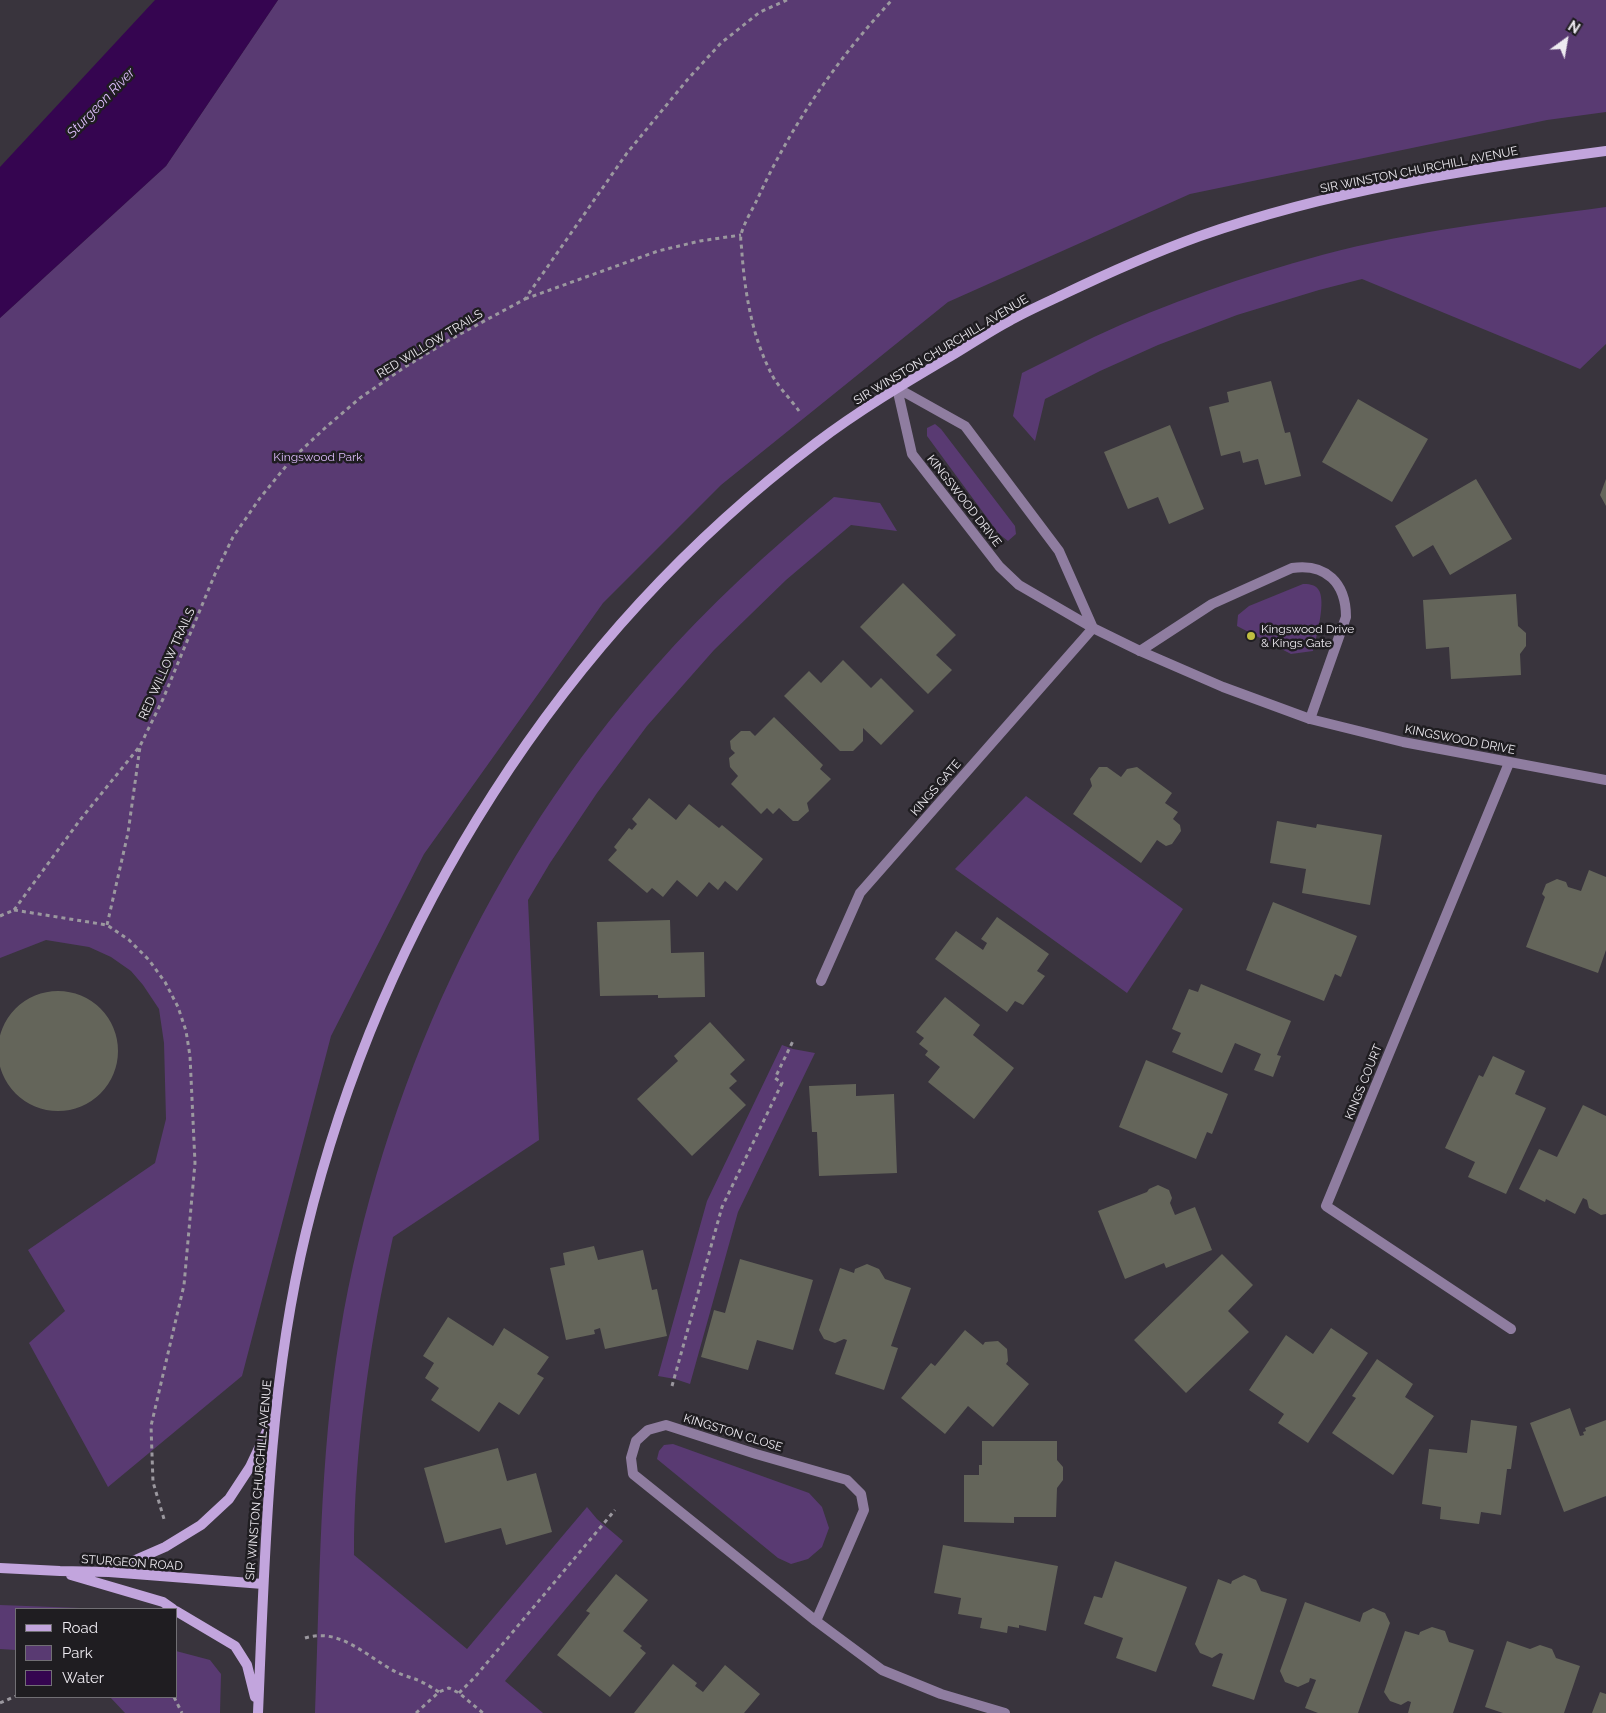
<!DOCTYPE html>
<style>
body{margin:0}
#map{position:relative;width:1606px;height:1713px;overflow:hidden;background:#39343d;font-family:Raleway,sans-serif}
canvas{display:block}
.legend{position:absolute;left:15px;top:1608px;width:162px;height:90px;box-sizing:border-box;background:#1f1d21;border:1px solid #716f74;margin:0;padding:6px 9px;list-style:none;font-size:15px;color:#edeaf0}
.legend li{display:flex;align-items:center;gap:10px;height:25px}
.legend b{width:25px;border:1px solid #716f74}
.north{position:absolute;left:1541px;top:15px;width:50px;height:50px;-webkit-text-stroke:4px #1f1d21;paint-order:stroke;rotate:32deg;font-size:14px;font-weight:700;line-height:20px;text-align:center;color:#edeaf0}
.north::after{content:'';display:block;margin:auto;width:18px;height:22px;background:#edeaf0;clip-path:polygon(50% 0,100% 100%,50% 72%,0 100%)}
</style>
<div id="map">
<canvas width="1606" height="1713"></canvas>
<ul class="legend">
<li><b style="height:6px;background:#c2a5dd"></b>Road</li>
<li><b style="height:14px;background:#593a72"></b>Park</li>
<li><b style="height:14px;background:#350550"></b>Water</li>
</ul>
<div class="north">N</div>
</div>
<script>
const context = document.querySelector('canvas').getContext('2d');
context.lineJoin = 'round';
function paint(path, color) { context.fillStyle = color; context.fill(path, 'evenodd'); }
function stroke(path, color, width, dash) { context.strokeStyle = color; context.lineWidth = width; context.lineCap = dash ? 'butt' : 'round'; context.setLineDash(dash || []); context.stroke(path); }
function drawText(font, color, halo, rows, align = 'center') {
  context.font = font + ' Raleway,sans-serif'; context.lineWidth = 5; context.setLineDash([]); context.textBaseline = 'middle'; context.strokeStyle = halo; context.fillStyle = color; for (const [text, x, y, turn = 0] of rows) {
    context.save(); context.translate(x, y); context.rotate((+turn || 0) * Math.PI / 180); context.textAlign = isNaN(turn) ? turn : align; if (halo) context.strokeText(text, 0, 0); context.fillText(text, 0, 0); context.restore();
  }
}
paint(new Path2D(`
 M278,0H1606V112L1547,120L1190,194L948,302L721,485L603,603L424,854L331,1036L242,1376L108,1487L29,1343L65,1311L28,1250L155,1163L166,1119L164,1043L159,1009L143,985L131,971L111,957L89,947L46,940L0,958V318L166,166Z
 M1606,207V344L1580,369L1362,279L1319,290L1237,315L1158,345L1100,371L1045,399L1035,441L1013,416L1022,373C1046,361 1070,349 1094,337C1167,303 1244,276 1322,255C1415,230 1511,220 1606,207Z
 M935,424L941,429L1015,526L1016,534L1008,541L999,534L927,436V428Z
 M834,497L880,503L897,531L851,525L786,580L714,650L647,726L597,793L550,863L528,900L539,1140L393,1237C370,1341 354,1448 354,1555L467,1649L587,1507L597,1519L623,1541L505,1681L543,1713H315C320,1587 319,1459 340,1334C381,1090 489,853 654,668C709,605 770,550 834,497Z
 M1303,584C1308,584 1314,584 1318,589C1327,600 1316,638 1313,651L1291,654L1237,626L1238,615L1249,606Z
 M1026,796L1183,909L1127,993L955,869Z
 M782,1045L793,1049L815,1053L738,1212L690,1384L675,1379L658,1376L707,1201Z
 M673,1444L809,1493L822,1507L829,1528L822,1547L808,1559L791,1564L778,1558L657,1459L659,1451L664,1445Z
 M0,1605L80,1608L90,1609H16V1650L0,1649Z
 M176,1651L210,1660L221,1674L220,1713H125L110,1697H176Z`), '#593a72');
paint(new Path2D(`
 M155,0H278L166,166L0,318V167Z`), '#350550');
paint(new Path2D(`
 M1271,381L1285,433L1290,432L1301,476L1265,485L1258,459L1243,463L1240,451L1221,456L1209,407L1229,402L1227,392Z
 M1358,399L1428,439L1392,502L1322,462Z
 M1170,425L1204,509L1169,524L1158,497L1128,509L1104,452Z
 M1476,479L1512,539L1450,575L1433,545L1413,557L1395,526Z
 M1606,479V506L1600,495Z
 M903,583L956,635L936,655L952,670L928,694L860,627Z
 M1516,594L1518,626L1526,633V646L1520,654L1521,675L1451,679L1449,647L1426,649L1423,600Z
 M843,660L871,688L881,678L914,711L881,745L863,728V741L853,751H840L784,696L809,671L821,683Z
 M774,717L823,765L820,769L831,779L807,803L809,811L798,821H793L779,808L773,814L767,808L761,814L731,784L738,776L730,767L729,758L735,753L731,749L730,741L741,731H750L755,736Z
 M1099,767H1107L1121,777L1127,769L1137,767L1172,793L1165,803L1178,812L1173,819L1180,825L1181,831L1172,844L1166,846L1157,840L1141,863L1073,814L1092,786L1090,779Z
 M649,798L676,820L689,804L719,828L722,825L763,859L737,891L725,881L718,890L709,882L697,897L677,880L663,897L652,888L647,893L608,860L617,850L614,847L629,828L632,830L637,824L632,819Z
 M1277,821L1316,828L1317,824L1382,835L1370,905L1302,893L1306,869L1270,863Z
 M1589,870L1606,877V950L1598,973L1526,947L1545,897L1542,894L1546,884L1557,879L1566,882L1568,887L1581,891Z
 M1273,902L1357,936L1341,977L1335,974L1324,1001L1246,970Z
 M997,917L1049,954L1037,971L1045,976L1023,1005L1015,1001L1007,1012L935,959L956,931L983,950L987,943L981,939Z
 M670,920L671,953L704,952L705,997L658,998V995L600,996L597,922Z
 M1201,984L1291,1021L1277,1055L1281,1056L1273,1077L1254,1070L1261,1054L1235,1043L1222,1073L1172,1052L1181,1033L1172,1029L1189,989L1198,992Z
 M-2 1051a60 60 0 1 1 120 0a60 60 0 1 1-120 0Z
 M945,997L980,1025L973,1035L1014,1068L974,1119L928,1082L940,1067L925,1055L928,1051L919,1044L924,1038L916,1032Z
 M710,1022L745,1060L730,1074L737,1081L729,1088L746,1105L692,1156L637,1099L678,1061L674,1056Z
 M1493,1056L1525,1071L1515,1094L1546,1108L1506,1194L1468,1177L1475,1162L1445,1148L1479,1075L1483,1077Z
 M1146,1060L1228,1094L1212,1134L1207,1132L1196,1159L1119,1127Z
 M856,1084V1096L894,1094L897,1173L819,1176L817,1132H812L809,1086Z
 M1583,1105L1606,1116V1214L1601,1215L1589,1208L1587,1200L1583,1198L1575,1214L1546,1199L1545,1202L1519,1189L1539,1149L1557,1157Z
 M1158,1185L1169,1190L1172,1198L1170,1203L1175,1215L1195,1207L1212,1250L1166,1268L1164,1263L1125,1279L1098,1211L1147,1192L1149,1189Z
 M594,1246L598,1260L643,1250L652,1290L657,1289L667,1336L605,1349L600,1328L594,1330L595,1334L566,1340L550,1268L565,1265L563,1253Z
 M1222,1254L1253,1285L1228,1311L1249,1332L1186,1393L1134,1340Z
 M740,1259L813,1280L793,1350L757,1340L748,1370L701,1357L714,1310L725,1313Z
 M867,1264L879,1269L885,1279L911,1288L891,1346L898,1348L884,1390L835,1374L847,1340L844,1339L835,1343L824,1339L819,1330L840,1268L854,1273L855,1269Z
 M448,1317L493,1346L504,1328L549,1357L537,1374L544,1378L519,1415L499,1402L479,1432L431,1400L439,1388L425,1378L434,1363L423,1356Z
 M1331,1328L1368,1353L1308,1443L1278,1423L1284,1414L1249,1390L1286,1335L1313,1354Z
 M965,1330L983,1345L985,1342L998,1341L1007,1349L1008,1361L1006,1364L1029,1384L993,1427L968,1406L945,1434L901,1398L931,1363L935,1366Z
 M1377,1359L1413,1384L1405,1397L1434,1416L1393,1475L1332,1433L1356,1398L1352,1396Z
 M1570,1408L1580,1436L1584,1435L1583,1432L1586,1431L1585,1428L1606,1420V1496L1564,1512L1530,1423Z
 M1471,1420L1517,1426L1511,1469H1507L1501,1515L1481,1512L1479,1524L1440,1519L1441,1507L1422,1504L1429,1449L1467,1453Z
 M982,1441H1057V1460L1063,1467V1480L1057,1488L1056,1517H1014V1523L964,1522V1475H979V1465H982Z
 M498,1448L507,1481L536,1473L552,1532L506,1545L501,1528L445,1543L424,1468Z
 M943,1545L1058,1566L1046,1631L1019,1625V1628L1008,1626L1007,1633L980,1628L982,1618L958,1614L961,1598L934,1593Z
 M1115,1561L1187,1587L1156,1672L1116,1658L1123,1638L1084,1624L1094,1596L1102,1598Z
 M616,1574L648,1600L623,1631L642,1646L640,1648L646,1653L610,1697L557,1655L590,1613L586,1611Z
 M1244,1575L1256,1580L1261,1591L1287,1599L1254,1700L1212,1686L1223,1654L1220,1653L1212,1658L1200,1653L1195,1644L1218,1579L1231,1584L1232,1581Z
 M1305,1602L1360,1622L1363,1613L1373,1608L1385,1613L1390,1623L1358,1713H1318L1305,1708L1316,1680L1310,1678L1309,1682L1298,1687L1285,1682L1280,1671Z
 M1432,1627L1445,1631L1449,1642L1474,1650L1453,1713H1408L1411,1702L1408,1701L1401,1705L1390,1701L1384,1692L1405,1631L1419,1635L1420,1632Z
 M1507,1641L1530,1649L1540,1645L1552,1649L1556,1658L1580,1666L1564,1713H1503L1485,1707Z
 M673,1664L697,1683L695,1686L703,1692L725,1665L760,1694L744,1713H634Z
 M1600,1692L1606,1694V1713H1592Z`), '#64655a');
stroke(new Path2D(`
 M525,299L658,251L700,241L741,235
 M799,411C790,398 776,385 770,371C752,335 745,293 742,254C742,248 740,240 741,235C743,225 752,210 757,200C790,127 837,59 892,0
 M14,910L80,820L140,746L163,699L215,574L233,537L260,498L291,460L325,428L360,398L405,367L451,339L525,299L627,153L688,79L721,43L760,12L787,0
 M14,910L107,925L129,940L149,960L165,982L178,1007L186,1031L190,1056L195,1163L184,1285L151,1426L153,1482L164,1519
 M0,916L14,910
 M107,925L128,833L140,747
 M672,1386L722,1207L782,1083L775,1078L793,1041
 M305,1638C340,1627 367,1657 396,1672C402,1675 409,1677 415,1679C423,1682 431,1687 439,1692
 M459,1693L475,1677L615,1510
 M174,1697L182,1713
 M0,1703L16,1696
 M416,1713L439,1692L449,1688L459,1693L483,1713`), '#9b989f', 3, [4, 4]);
stroke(new Path2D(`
 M1140,651L1212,604L1292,568C1326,563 1346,583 1346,617L1310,719
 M1509,763L1326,1206L1511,1329
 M821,981L860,893L1093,628
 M816,1621L864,1510L861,1494L847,1480L756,1454L666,1425L648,1430L636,1441L631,1458L633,1474L816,1621L882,1670L941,1694L1005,1713`), '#8f7da0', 10);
stroke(new Path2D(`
 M897,388L912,454L999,566L1019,585L1093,628L1140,651L1223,687L1310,719L1403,742L1606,780
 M897,388L965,426L1059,551L1093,628`), '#8f7da0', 10);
stroke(new Path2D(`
 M0,1568L60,1571L109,1572L263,1584
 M110,1571L165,1547L201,1525L229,1499L250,1467L272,1420
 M71,1575L163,1602L173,1609
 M176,1611L235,1646L247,1665L255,1697
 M258,1713C265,1552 268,1389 306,1232C381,922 560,636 816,443C858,411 905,383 951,356C971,344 990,331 1011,320C1027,311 1045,303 1062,295C1108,273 1153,253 1200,236C1331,190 1469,169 1606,151`), '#c2a5dd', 10);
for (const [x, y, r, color] of [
 [1251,636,5,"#c0be40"]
]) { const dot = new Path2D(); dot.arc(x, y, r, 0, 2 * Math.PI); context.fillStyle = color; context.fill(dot); stroke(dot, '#1f1d21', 2); }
drawText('12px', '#edeaf0', '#1f1d21', [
 ["SIR WINSTON CHURCHILL AVENUE",1419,170,-11],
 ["RED WILLOW TRAILS",430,344,-31],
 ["SIR WINSTON CHURCHILL AVENUE",941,350,-31],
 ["KINGSWOOD DRIVE",964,501,52],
 ["RED WILLOW TRAILS",167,664,-66],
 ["KINGSWOOD DRIVE",1460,740,11],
 ["KINGS GATE",936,788,-49],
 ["KINGS COURT",1364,1082,-68],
 ["KINGSTON CLOSE",733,1433,17],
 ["SIR WINSTON CHURCHILL AVENUE",259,1480,-85],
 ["STURGEON ROAD",132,1563,4]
]);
drawText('12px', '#ddbcfb', '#1f1d21', [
 ["Kingswood Park",318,457]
]);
drawText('12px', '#edeaf0', '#1f1d21', [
 ["Kingswood Drive",1261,629],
 ["& Kings Gate",1261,643]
], 'left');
drawText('italic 14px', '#ddbdfb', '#1f1d21', [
 ["Sturgeon River",101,103,-46]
]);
</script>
